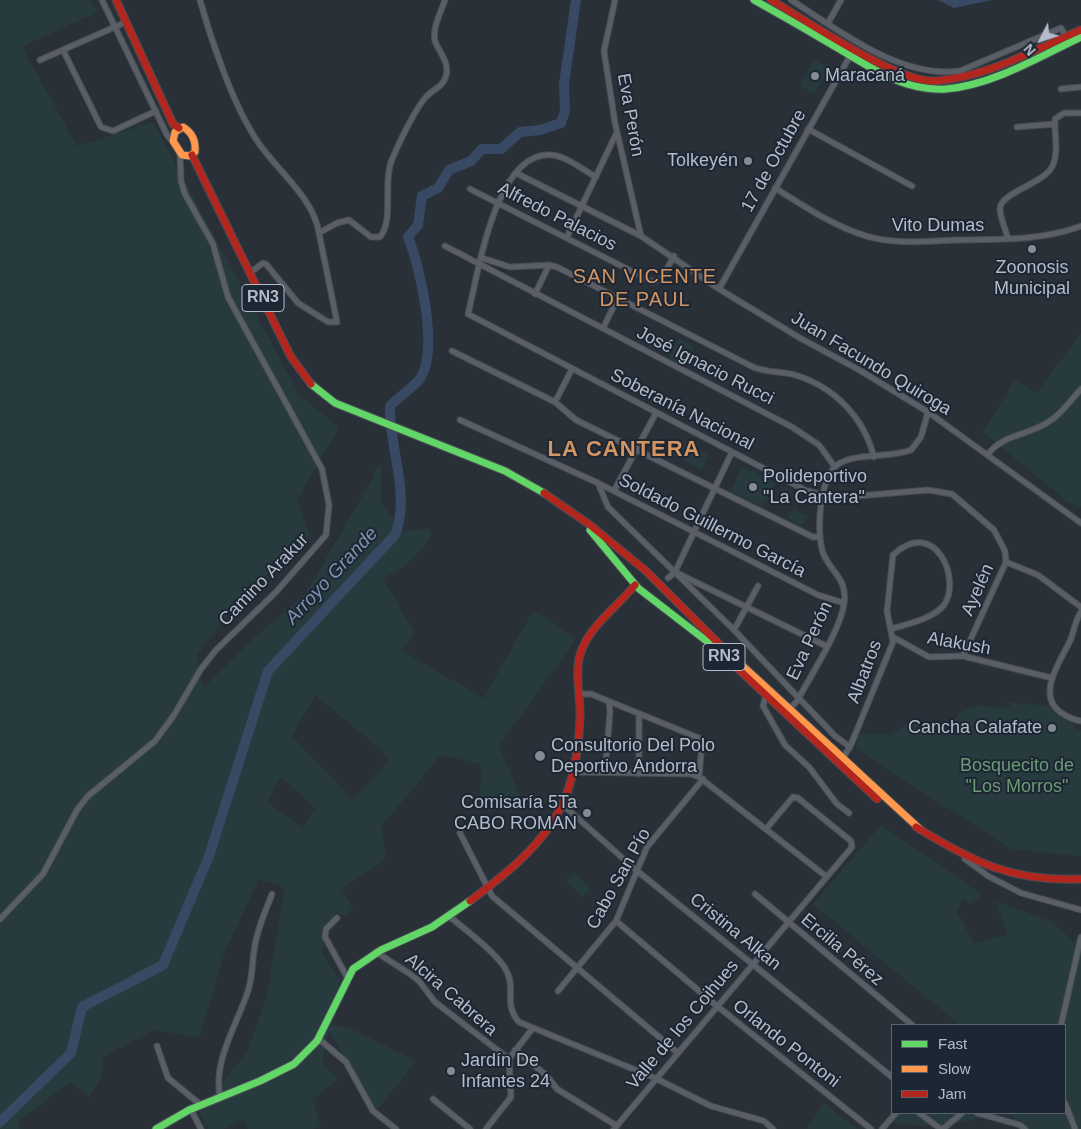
<!DOCTYPE html>
<meta charset="utf-8">
<style>
body{margin:0}
#map{position:relative;width:1081px;height:1129px;overflow:hidden;background:#2a3038;font-family:Arial,sans-serif}
canvas{display:block}
.legend{position:absolute;left:891px;top:1024px;width:175px;height:90px;box-sizing:border-box;background:#1d2633;border:1px solid #59626f;margin:0;padding:6px 9px;list-style:none;font-size:15px;color:#b4bcc9}
.legend li{display:flex;align-items:center;gap:10px;height:25px}
.legend b{width:25px;border:1px solid #59626f}
.north{position:absolute;left:1016px;top:15px;width:50px;height:50px;-webkit-text-stroke:4px #1d2633;paint-order:stroke;rotate:229deg;font-size:14px;font-weight:700;line-height:20px;text-align:center;color:#b4bcc9}
.north::after{content:'';display:block;margin:auto;width:18px;height:22px;background:#b4bcc9;clip-path:polygon(50% 0,100% 100%,50% 72%,0 100%)}
</style>
<div id="map">
<canvas width="1081" height="1129"></canvas>
<ul class="legend">
<li><b style="height:6px;background:#63d668"></b>Fast</li>
<li><b style="height:6px;background:#ff974d"></b>Slow</li>
<li><b style="height:6px;background:#b3261e"></b>Jam</li>
</ul>
<div class="north">N</div>
</div>
<script>
const context = document.querySelector('canvas').getContext('2d');
context.lineJoin = 'round';
function paint(path, color) { context.fillStyle = color; context.fill(path, 'evenodd'); }
function stroke(path, color, width, dash) { context.strokeStyle = color; context.lineWidth = width; context.lineCap = dash ? 'butt' : 'round'; context.setLineDash(dash || []); context.stroke(path); }
function drawText(font, color, halo, rows, align = 'center') {
  context.font = font + ' Arial,sans-serif'; context.lineWidth = 4; context.setLineDash([]); context.textBaseline = 'middle'; context.strokeStyle = halo; context.fillStyle = color; for (const [text, x, y, turn = 0] of rows) {
    context.save(); context.translate(x, y); context.rotate((+turn || 0) * Math.PI / 180); context.textAlign = isNaN(turn) ? turn : align; if (halo) context.strokeText(text, 0, 0); context.fillText(text, 0, 0); context.restore();
  }
}
paint(new Path2D(`
 M0,0H91L98,12L22,47L77,146L153,122L300,396L339,427L297,500L309,534L234,605L197,655L203,688L253,639L306,593L372,480L376,468L381,466V502L403,532L427,528L432,535C416,558 407,566 383,578L415,635L400,650L484,698L533,611L576,639L499,746L520,796L490,812L480,806L481,764L441,755L381,827L386,858L342,889L353,908L347,915L336,913L321,951L340,981L331,1024L356,1031L416,1061L376,1111L329,1031L322,1064L339,1079L312,1100L321,1125L313,1129H248L244,1119L223,1129H208L199,1112L247,1052L267,996L285,888L259,879L225,951L200,1035L190,1036L155,1030L103,1057L102,1076L89,1097L70,1082L18,1122L20,1129H0ZM315,695L376,745L390,760L353,800L292,736ZM281,777L316,809L302,828L267,802Z
 M815,59L830,68L814,94L800,85Z
 M1081,333V507L1066,501L983,432L1015,380L1036,394Z
 M679,338L694,347L683,368L668,359Z
 M681,441L709,455L702,470L673,455Z
 M743,467L776,483L762,506L730,491Z
 M794,508L807,516L802,526L788,518Z
 M1007,702L1049,706L1056,714L1076,726L1073,728L1081,731V856L1011,849L856,749L858,733L890,735L909,722H949L972,706L1012,708Z
 M881,825L984,896L969,903L963,898L956,912L974,943L1007,934L995,901L1053,922L1074,942L1081,933V1129H1019L1010,1113H1065V1025H956L958,1023L813,904Z
 M574,872L590,889L582,897L566,881Z
 M824,1103L857,1129H807Z
 M897,1113H999C967,1124 922,1129 891,1122Z`), '#273a3e');
paint(new Path2D(`
 M938,0H992L954,8Z`), '#384963');
stroke(new Path2D(`
 M0,1122L71,1053L82,1007L163,965L209,856L268,671L395,535C411,494 389,449 390,406C398,398 412,388 419,380C440,352 420,267 408,237L418,225L422,196L438,188L449,170L471,161L482,149H501L520,132L540,130L561,123L565,111L564,84L576,0`), '#384963', 10);
const street = new Path2D(`
 M102,0L167,135L174,143
 M200,0C211,40 232,101 254,136C273,168 313,195 319,233
 M615,0L604,51L615,123L641,236
 M791,0C840,31 900,79 960,71L1061,28L1066,36
 M828,23L841,0
 M63,50L101,127L113,131L156,111
 M40,60L126,22
 M1061,89L1081,87
 M1017,127L1055,124
 M808,129L912,186
 M516,173L641,236L719,289L800,338L861,371L928,412L1081,523
 M596,177C583,170 566,156 552,155C495,150 478,275 468,314L807,491L823,495L846,497L928,490L952,494L994,530L1005,551L1006,562L1038,575L1081,607
 M775,188C804,206 833,226 866,236C896,245 926,241 957,240C999,239 1041,241 1081,226
 M470,189L653,282L661,279L674,256
 M567,237L617,132
 M1008,239C1006,230 1000,218 1000,209C1000,192 1045,184 1053,165C1059,151 1054,134 1055,119L1064,113H1081
 M445,246L792,427L819,445L835,467
 M482,258L510,267L549,265L557,267L753,367C767,373 781,371 795,375C835,387 864,418 874,457
 M251,272L263,263L266,264L298,303L328,322H337L319,233L337,223L349,220L371,237H380C394,220 383,184 391,162C397,147 416,106 428,95C434,89 444,86 446,76C450,63 439,52 435,41C432,28 441,12 445,0
 M719,289L851,54
 M535,294L549,265
 M603,328L618,298
 M452,351L555,402L576,420L813,537H819
 M555,402L572,369
 M460,420L598,483L818,595L844,603
 M988,454C1003,435 1024,436 1045,424C1060,416 1070,401 1081,389
 M598,483L608,507L734,630L835,736L850,747
 M614,491L656,413
 M677,573L826,646
 M668,578L675,572L732,452
 M1081,612C1075,620 1074,632 1070,641C1061,660 1036,694 1060,712C1066,716 1073,720 1081,721
 M734,630L758,586
 M893,637L929,657L963,656L1052,678
 M963,656L1006,562
 M580,694H591L699,738L702,743L699,777
 M766,695L763,706L785,745L809,767L837,804L849,813
 M790,709L797,701C811,675 840,631 844,604C848,578 831,573 823,553C816,532 819,475 840,463C859,453 890,458 911,450L921,437L928,412
 M841,760L850,747L893,642L887,611L893,555C935,516 962,579 944,605C933,619 907,624 891,629
 M573,772L691,774L699,777L827,877
 M605,773L610,712L609,702
 M639,774V715
 M563,805L636,870L892,1077
 M460,833L492,896L678,1053
 M965,859L988,876L1021,893L1081,910
 M755,894L912,1025
 M449,916C464,929 500,955 507,972C516,989 503,1004 519,1022L655,1078L711,1106L764,1121L773,1129
 M337,918L326,929L325,937L347,977
 M0,919L43,874L77,810L88,796L155,741L174,715L201,669L216,650L275,593L326,535L329,505L322,469L228,297L213,244L185,194L181,181L180,153
 M616,921L717,1006L871,1129
 M376,952L410,974L419,981L435,1002L509,1059
 M558,991L616,921L647,847L703,779
 M1061,1025L1081,937
 M319,1039L346,1062L373,1111L396,1129
 M157,1046L168,1078L201,1105
 M515,1050L546,1075L557,1089L617,1126
 M220,1097C213,1060 237,1025 248,991C253,976 252,960 255,945C258,927 266,910 272,894
 M433,1099L470,1129
 M1065,1103L1075,1129
 M191,1110L201,1129
 M919,1113L941,1129
 M977,1113L1020,1125L1025,1129
 M486,1129L511,1097L509,1059L532,1029
 M614,1129L852,847L851,841L798,798L793,797L766,829
 M882,1129L896,1113
 M943,1129L962,1113`);
const fast = new Path2D(`
 M754,0C781,15 807,30 834,46C869,66 903,92 946,89C993,85 1039,57 1081,37
 M311,384L335,403L505,471L544,493
 M590,530L638,588L713,646
 M156,1129L189,1110L260,1081L294,1064L317,1041L353,969L381,950L432,927L470,901`);
const slow = new Path2D(`
 M183,127C193,133 196,141 195,152L190,156L182,155L173,141L175,132Z
 M724,649C791,709 855,770 921,830`);
const jam = new Path2D(`
 M116,0L173,124L179,128
 M771,0C805,20 898,83 934,81C985,78 1034,50 1081,30
 M192,155L291,357L311,384
 M544,493L590,525L646,571L724,649
 M735,666L877,799
 M916,827C973,862 1012,882 1081,879
 M470,901C543,846 576,813 580,718C581,696 573,670 582,649C592,624 618,606 635,585`);
stroke(street, '#484c53', 7);
stroke(fast, '#484c53', 9);
stroke(slow, '#484c53', 9);
stroke(jam, '#484c53', 9);
stroke(street, '#5a5e66', 5);
stroke(fast, '#63d668', 7);
stroke(slow, '#ff974d', 7);
stroke(jam, '#b3261e', 7);
for (const [x, y, r, color] of [
 [815,76,5,"#848b96"],
 [748,161,5,"#848b96"],
 [1032,249,5,"#848b96"],
 [753,487,5,"#848b96"],
 [1052,728,5,"#848b96"],
 [540,756,6,"#848b96"],
 [587,813,5,"#848b96"],
 [451,1071,5,"#848b96"]
]) { const dot = new Path2D(); dot.arc(x, y, r, 0, 2 * Math.PI); context.fillStyle = color; context.fill(dot); stroke(dot, '#1d2633', 2); }
for (const [x, y, w] of [
 [263,298,42],
 [724,657,42]
]) { const box = new Path2D(); box.roundRect(x - w / 2, y - 13.5, w, 27, 4); context.fillStyle = '#1d2633'; context.fill(box); stroke(box, '#b4bcc9', 1); }
drawText('bold 16px', '#b4bcc9', null, [
 ["RN3",263,298],
 ["RN3",724,657]
]);
drawText('18px', '#b4bcc9', '#1d2633', [
 ["Maracaná",825,76],
 ["Tolkeyén",738,161,"right"],
 ["Zoonosis",1032,268,"center"],
 ["Municipal",1032,289,"center"],
 ["Polideportivo",763,477],
 ["\"La Cantera\"",763,498],
 ["Cancha Calafate",1042,728,"right"],
 ["Consultorio Del Polo",551,746],
 ["Deportivo Andorra",551,767],
 ["Comisaría 5Ta",577,803,"right"],
 ["CABO ROMAN",577,824,"right"],
 ["Jardín De",461,1061],
 ["Infantes 24",461,1082]
], 'left');
drawText('18px', '#b4bcc9', '#1d2633', [
 ["Eva Perón",630,115,80],
 ["17 de Octubre",774,161,-61],
 ["Alfredo Palacios",557,217,27],
 ["Vito Dumas",938,226],
 ["Juan Facundo Quiroga",871,364,31],
 ["José Ignacio Rucci",705,366,27],
 ["Soberanía Nacional",682,410,27],
 ["Soldado Guillermo García",712,526,27],
 ["Camino Arakur",264,580,-46],
 ["Ayelén",978,590,-66],
 ["Eva Perón",810,641,-65],
 ["Alakush",959,644,10],
 ["Albatros",865,672,-69],
 ["Cabo San Pío",619,879,-61],
 ["Cristina Alkan",735,932,39],
 ["Ercilia Pérez",842,950,40],
 ["Alcira Cabrera",451,995,41],
 ["Valle de los Coihues",683,1025,-50],
 ["Orlando Pontoni",786,1044,38]
]);
drawText('18px', '#6b9a76', '#1d2633', [
 ["Bosquecito de",1017,766],
 ["\"Los Morros\"",1017,787]
]);
drawText('italic 19px', '#7c92b1', '#1d2633', [
 ["Arroyo Grande",332,576,-47]
]);
context.letterSpacing = '1px';
drawText('20px', '#d59563', '#1d2633', [
 ["SAN VICENTE",645,277],
 ["DE PAUL",645,300]
]);
context.letterSpacing = '0px';
context.letterSpacing = '1px';
drawText('bold 22px', '#d59563', '#1d2633', [
 ["LA CANTERA",624,450]
]);
context.letterSpacing = '0px';
</script>
